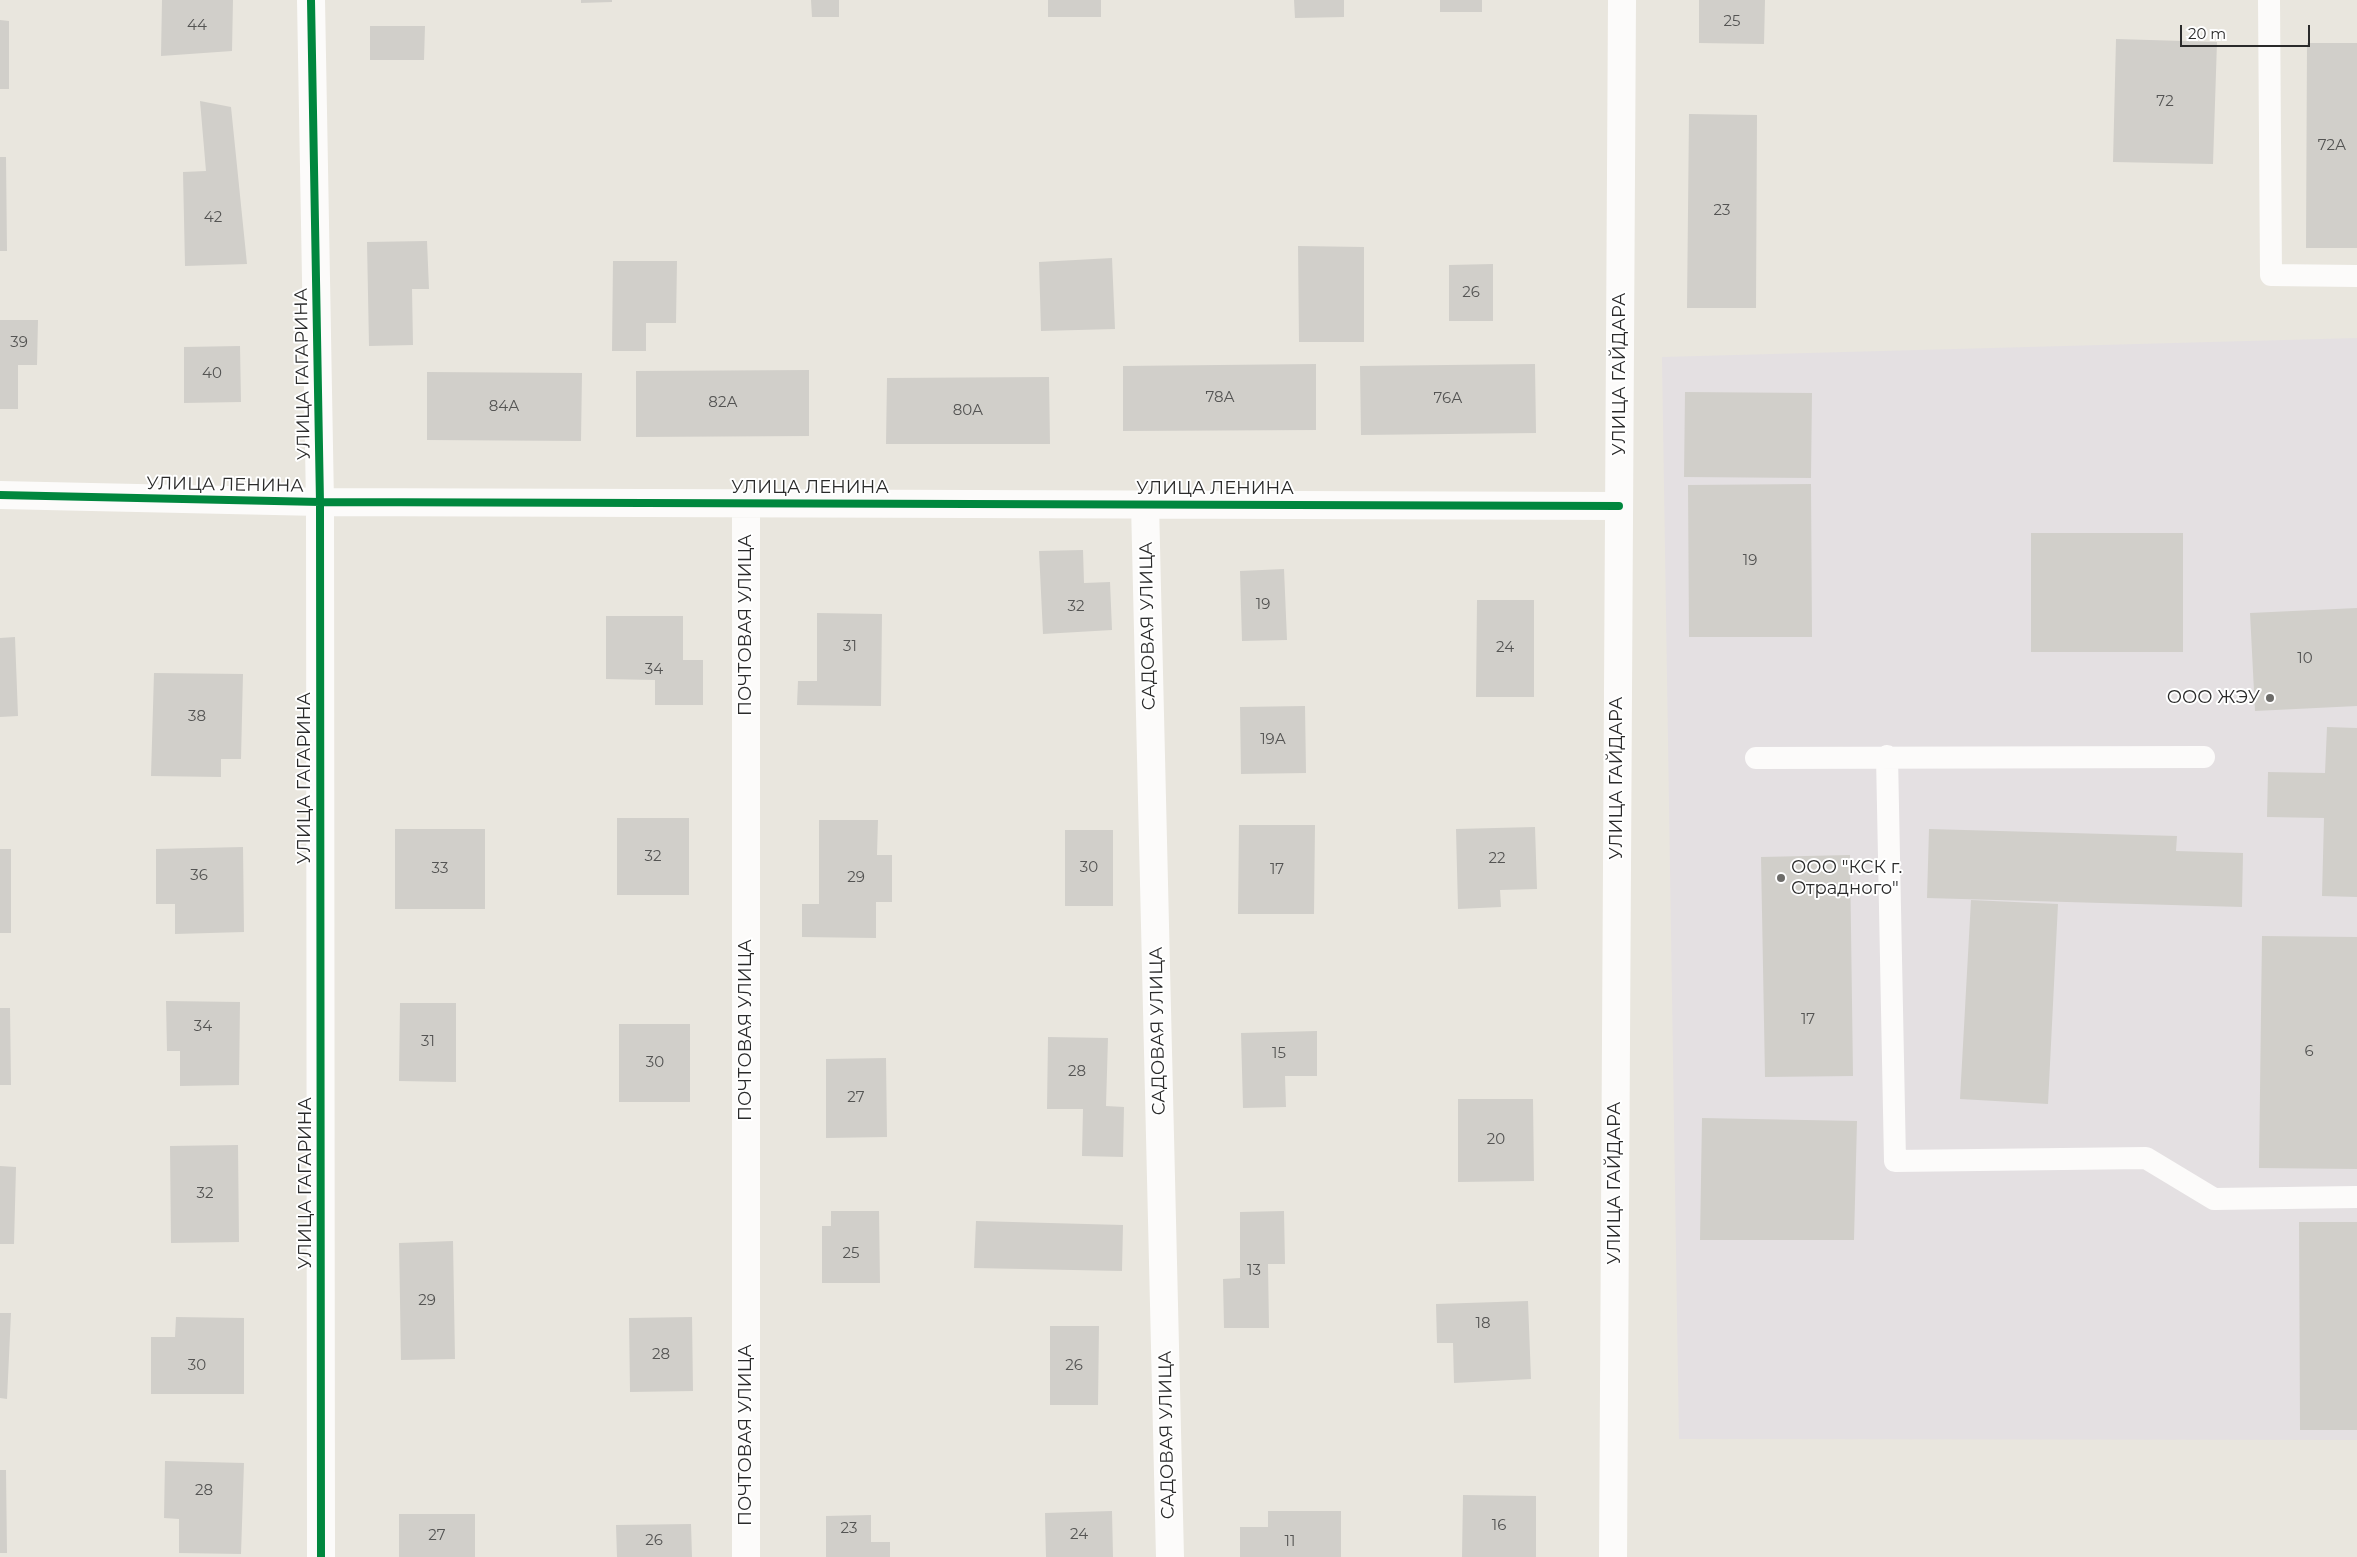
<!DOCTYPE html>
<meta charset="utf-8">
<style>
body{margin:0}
#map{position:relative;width:2357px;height:1557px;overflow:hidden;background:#e9e6de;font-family:Montserrat,sans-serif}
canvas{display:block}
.scale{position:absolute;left:2180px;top:25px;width:130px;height:22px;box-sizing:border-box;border:2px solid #2a2a2a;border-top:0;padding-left:6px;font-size:15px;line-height:18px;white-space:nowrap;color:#2a2a2a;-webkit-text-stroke:4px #fff;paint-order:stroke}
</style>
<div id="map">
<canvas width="2357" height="1557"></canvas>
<div class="scale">20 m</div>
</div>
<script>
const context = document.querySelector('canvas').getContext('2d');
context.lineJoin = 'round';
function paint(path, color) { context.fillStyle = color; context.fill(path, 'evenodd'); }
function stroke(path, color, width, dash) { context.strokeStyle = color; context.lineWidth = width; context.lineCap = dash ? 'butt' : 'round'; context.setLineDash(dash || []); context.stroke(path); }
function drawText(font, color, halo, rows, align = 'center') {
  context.font = font + ' Montserrat,sans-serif'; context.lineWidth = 4; context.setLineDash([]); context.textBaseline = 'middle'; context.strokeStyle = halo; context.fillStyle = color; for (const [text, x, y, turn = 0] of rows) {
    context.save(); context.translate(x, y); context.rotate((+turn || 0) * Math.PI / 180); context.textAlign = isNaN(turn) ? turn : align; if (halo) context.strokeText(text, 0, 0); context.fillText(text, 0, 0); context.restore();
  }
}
paint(new Path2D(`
 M2357,338V1440L1679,1439L1662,357Z`), '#e4e0e2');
paint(new Path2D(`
 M162,0H233L232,51L161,56Z
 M581,0H612V2L581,3Z
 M811,0H839V17H812Z
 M1048,0H1101V17H1048Z
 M1294,0H1344V17L1295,18Z
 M1440,0H1482V12H1440Z
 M1699,0H1765L1764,44L1699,43Z
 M0,20L9,21V89H0Z
 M370,26H425L424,60H370Z
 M2116,39L2217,42L2213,164L2113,162Z
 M2307,43H2357V248H2306Z
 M200,101L231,107L247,264L185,266L183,172L206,171Z
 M1689,114L1757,115L1756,308H1687Z
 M0,157H6L7,251H0Z
 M427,241L429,289H412L413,345L369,346L367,242Z
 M1298,246L1364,247V342H1299Z
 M1112,258L1115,329L1041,331L1039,262Z
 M613,261H677L676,323H646V351H612Z
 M1493,264V321H1449V265Z
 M0,320H38L37,365H18V409H0Z
 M240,346L241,402L184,403V347Z
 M1316,364V430L1123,431V366Z
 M1535,364L1536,433L1361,435L1360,366Z
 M809,370V436L636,437V371Z
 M427,372L582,373L581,441L427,440Z
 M1049,377L1050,444H886L887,378Z
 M1685,392L1812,393L1811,478L1684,477Z
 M1811,484L1812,637H1689L1688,485Z
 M2031,533H2183V652H2031Z
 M1083,550L1084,583L1110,582L1112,630L1043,634L1039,551Z
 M1284,569L1287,640L1242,641L1240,571Z
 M1477,600H1534V697H1476Z
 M2357,608V706L2255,711L2250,613Z
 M817,613L882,614L881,706L797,705L798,681H817Z
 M606,616H683V660H703V705H655V680L606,679Z
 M15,637L18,716L0,717V638Z
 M154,673L243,674L241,759H221V777L151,776Z
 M1305,706L1306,773L1241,774L1240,707Z
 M2327,727L2357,728V897L2322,896L2324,818L2267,817L2268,772L2325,773Z
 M617,818H689V895H617Z
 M819,820H878L877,855H892V902H876V938L802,937V904H819Z
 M1239,825H1315L1314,914H1238Z
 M1535,827L1537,889L1500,890L1501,907L1458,909L1456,829Z
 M395,829H485V909H395Z
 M1929,829L2177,836L2176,851L2243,853L2242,907L1927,898Z
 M1065,830H1113V906H1065Z
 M243,847L244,932L175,934V904H156V849Z
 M0,849H11V933H0Z
 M1850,855L1853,1076L1765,1077L1761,857Z
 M1971,900L2058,904L2048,1104L1960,1099Z
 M2262,936L2357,937V1169L2259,1168Z
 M166,1001L240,1002L239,1085L180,1086V1051H167Z
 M400,1003H456V1082L399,1081Z
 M0,1008H10L11,1085H0Z
 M619,1024H690V1102H619Z
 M1317,1031V1076H1285L1286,1107L1243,1108L1241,1033Z
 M1048,1037L1108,1038L1106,1106L1124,1107L1123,1157L1082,1156L1083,1109H1047Z
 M886,1058L887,1137L826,1138V1059Z
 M1458,1099H1533L1534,1181L1458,1182Z
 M1702,1118L1857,1121L1854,1240H1700Z
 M238,1145L239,1242L171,1243L170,1146Z
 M0,1166L16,1167L14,1244H0Z
 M831,1211H879L880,1283H822V1226H831Z
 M1284,1211L1285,1264H1268L1269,1328H1224L1223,1279L1240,1278V1212Z
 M976,1221L1123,1225L1122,1271L974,1268Z
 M2299,1222H2357V1430H2300Z
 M453,1241L455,1359L401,1360L399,1243Z
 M1528,1301L1531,1379L1454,1383L1453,1343H1437L1436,1304Z
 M0,1313H11L7,1399L0,1398Z
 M176,1317L244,1318V1394H151V1337H175Z
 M692,1317L693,1391L630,1392L629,1318Z
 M1050,1326H1099L1098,1405H1050Z
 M165,1461L244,1463L241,1554L179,1553V1519L164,1518Z
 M0,1470H6L7,1553H0Z
 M1463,1495L1536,1496V1557H1462Z
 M1112,1511L1113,1557H1046L1045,1513Z
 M1268,1511H1341V1557H1240V1527H1268Z
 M399,1514H475V1557H399Z
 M871,1515V1542H890V1557H826V1516Z
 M691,1524L692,1557H617L616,1525Z`), '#d1cfca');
stroke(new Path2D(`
 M2269,0L2271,275L2357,276
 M1887,756L1895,1161L2146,1158L2214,1199L2357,1197
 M1756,758L2204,757`), '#fcfbfa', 22);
stroke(new Path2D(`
 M311,0L320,502L321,1557
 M0,495L320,502L1619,506
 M1145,504L1170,1557
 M746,1557V503
 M1613,1557L1622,0`), '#fcfbfa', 28);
stroke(new Path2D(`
 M311,0L320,502L321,1557
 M0,495L320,502L1619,506`), '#00873e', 8);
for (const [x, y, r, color] of [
 [2270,698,5,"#6d6c69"],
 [1781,878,5,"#6d6c69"]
]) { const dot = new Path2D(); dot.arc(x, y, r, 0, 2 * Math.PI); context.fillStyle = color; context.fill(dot); stroke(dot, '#fff', 2); }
drawText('15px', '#545453', null, [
 ["25",1732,22],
 ["44",197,26],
 ["72",2165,102],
 ["72А",2332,146],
 ["23",1722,211],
 ["42",213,218],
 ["26",1471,293],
 ["39",19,343],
 ["40",212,374],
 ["78А",1220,398],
 ["76А",1448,399],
 ["82А",723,403],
 ["84А",504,407],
 ["80А",968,411],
 ["19",1750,561],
 ["19",1263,605],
 ["32",1076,607],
 ["31",850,647],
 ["24",1505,648],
 ["10",2305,659],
 ["34",654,670],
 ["38",197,717],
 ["19А",1273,740],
 ["32",653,857],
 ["22",1497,859],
 ["30",1089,868],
 ["33",440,869],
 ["17",1277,870],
 ["36",199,876],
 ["29",856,878],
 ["17",1808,1020],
 ["34",203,1027],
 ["31",428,1042],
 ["6",2309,1052],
 ["15",1279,1054],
 ["30",655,1063],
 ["28",1077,1072],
 ["27",856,1098],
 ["20",1496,1140],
 ["32",205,1194],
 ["25",851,1254],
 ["13",1254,1271],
 ["29",427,1301],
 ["18",1483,1324],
 ["28",661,1355],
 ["30",197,1366],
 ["26",1074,1366],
 ["28",204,1491],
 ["16",1499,1526],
 ["23",849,1529],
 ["24",1079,1535],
 ["27",437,1536],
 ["26",654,1541],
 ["11",1290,1542]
]);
drawText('18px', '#2a2a2a', '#fff', [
 ["УЛИЦА ГАГАРИНА",303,374,-91],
 ["УЛИЦА ГАЙДАРА",1620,374,-90],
 ["УЛИЦА ЛЕНИНА",225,485,1],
 ["УЛИЦА ЛЕНИНА",810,488],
 ["УЛИЦА ЛЕНИНА",1215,489],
 ["ПОЧТОВАЯ УЛИЦА",746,625,-90],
 ["САДОВАЯ УЛИЦА",1148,626,-91],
 ["УЛИЦА ГАГАРИНА",305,778,-90],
 ["УЛИЦА ГАЙДАРА",1617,778,-90],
 ["ПОЧТОВАЯ УЛИЦА",746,1030,-90],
 ["САДОВАЯ УЛИЦА",1158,1031,-91],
 ["УЛИЦА ГАГАРИНА",306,1183,-90],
 ["УЛИЦА ГАЙДАРА",1615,1183,-90],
 ["ПОЧТОВАЯ УЛИЦА",746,1435,-90],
 ["САДОВАЯ УЛИЦА",1167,1435,-91]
]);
drawText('18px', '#2a2a2a', '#fff', [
 ["ООО ЖЭУ",2260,698],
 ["ООО \"КСК г.",1791,868,"left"],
 ["Отрадного\"",1791,889,"left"]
], 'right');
</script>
